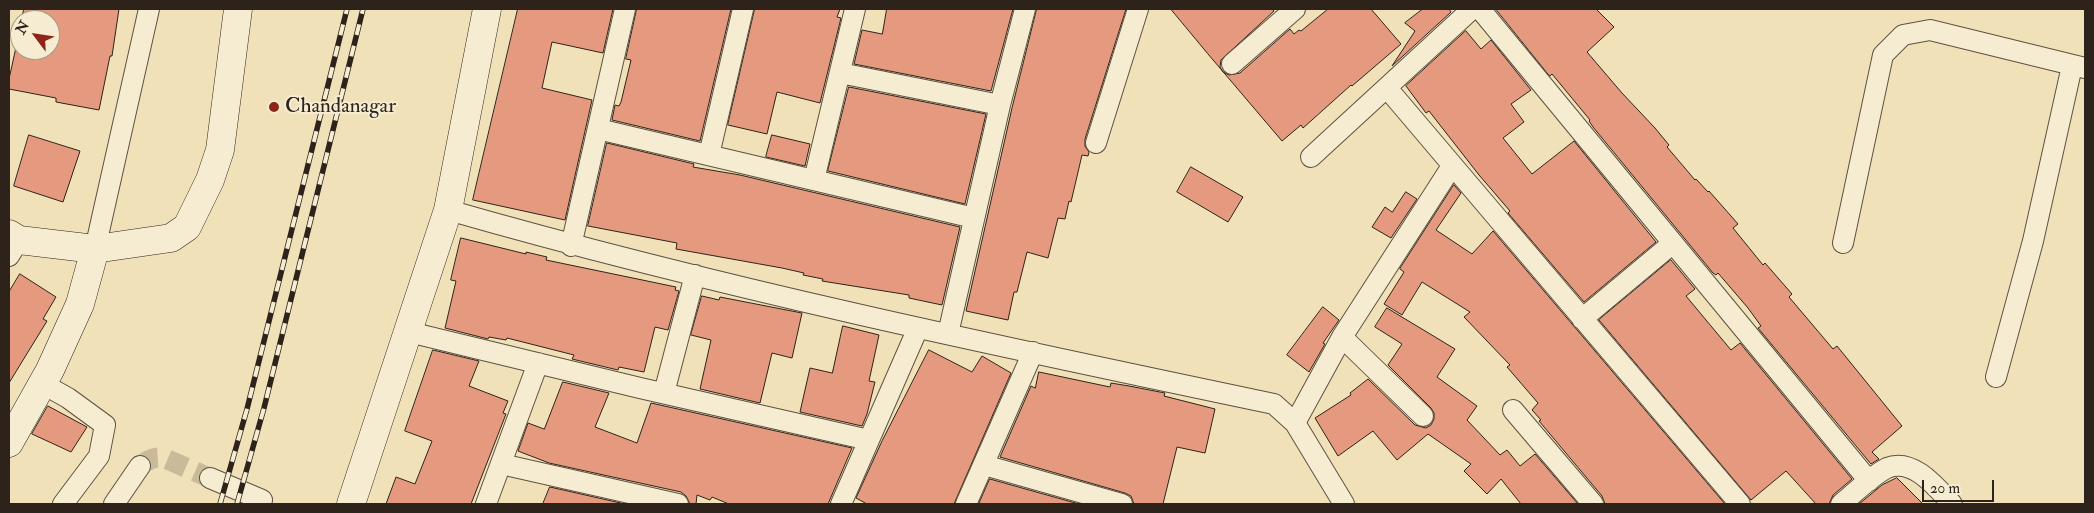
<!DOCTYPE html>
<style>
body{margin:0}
#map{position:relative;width:2094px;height:513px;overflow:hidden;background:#f0e1b8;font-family:"IM FELL Double Pica",serif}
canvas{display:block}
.frame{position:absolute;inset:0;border:10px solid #2e231b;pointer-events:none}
.north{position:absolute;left:10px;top:10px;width:50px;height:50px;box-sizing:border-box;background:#f5ecd1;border:1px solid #a59c88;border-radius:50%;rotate:301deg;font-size:14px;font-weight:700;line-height:20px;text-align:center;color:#2e231b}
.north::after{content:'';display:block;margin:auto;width:18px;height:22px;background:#8f2418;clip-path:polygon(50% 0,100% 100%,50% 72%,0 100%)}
.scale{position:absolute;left:1922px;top:480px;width:72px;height:22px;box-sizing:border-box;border:2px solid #2e231b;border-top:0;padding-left:6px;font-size:15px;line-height:18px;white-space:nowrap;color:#2e231b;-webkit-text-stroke:4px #f5ecd1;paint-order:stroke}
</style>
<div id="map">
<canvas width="2094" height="513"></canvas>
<div class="frame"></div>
<div class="north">N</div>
<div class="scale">20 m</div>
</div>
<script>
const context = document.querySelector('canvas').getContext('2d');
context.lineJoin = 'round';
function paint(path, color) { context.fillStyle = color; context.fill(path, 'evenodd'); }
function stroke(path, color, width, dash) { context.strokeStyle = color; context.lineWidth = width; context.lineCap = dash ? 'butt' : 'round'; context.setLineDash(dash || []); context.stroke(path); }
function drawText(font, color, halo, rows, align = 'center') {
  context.font = font + ' "IM FELL Double Pica",serif'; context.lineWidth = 4; context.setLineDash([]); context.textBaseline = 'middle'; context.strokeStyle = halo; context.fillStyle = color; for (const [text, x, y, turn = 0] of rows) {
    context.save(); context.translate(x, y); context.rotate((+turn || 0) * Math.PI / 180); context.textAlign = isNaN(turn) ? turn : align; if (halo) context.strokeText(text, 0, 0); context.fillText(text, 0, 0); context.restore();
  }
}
const building = new Path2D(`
 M24,9H119L112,56H110L99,110L56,102V98L9,89V79L20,29V50H50V20H22Z
 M518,9H613L603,53L552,42L542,88L592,100L565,220L473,200Z
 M637,9H731L700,141L612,120L615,105L619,106L621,102L631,60L626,59Z
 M755,9H840L837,17L841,18L820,103L777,92L767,134L728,125Z
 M887,9H1013L991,91L854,64L862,30L882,34Z
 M1037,9H1126L1085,139V146L1089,152L1088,156L1082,155L1071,202L1069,201L1065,219L1058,218L1048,258L1027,252L1017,292H1014L1008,320L966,311L1012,108Z
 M1171,9H1272L1274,11L1221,60L1220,67L1223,72L1229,75L1240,73L1290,29L1294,34L1299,30L1301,31L1328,9H1371L1401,44L1352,86L1351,85L1303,128L1301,125L1282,141L1208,54Z
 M1423,9H1449L1451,12L1392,66L1415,31L1405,23Z
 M1496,9H1596L1614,27L1587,52L1622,93L1655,128L1669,145L1667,147L1695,180L1696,179L1708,192L1709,191L1738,224L1733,228L1763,265L1765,263L1792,294L1789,297L1833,349L1837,346L1902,426L1872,452L1879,459L1871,464L1758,328L1761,326L1748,308L1718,273L1716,275L1713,273L1593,127L1589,121L1590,120L1552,74L1550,76Z
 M1466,31L1481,49L1491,40L1531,90L1511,104L1524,122L1503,138L1532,174L1574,141L1656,242L1584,302L1508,213L1510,211L1479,175L1429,111L1426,113L1406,86Z
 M849,87L986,114L965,204L828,171Z
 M29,135L80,151L63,202L14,186Z
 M772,135L810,144L805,166L766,157Z
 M607,143L694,164L693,167L740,175L960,227L942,305L909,298V295L822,281L823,279L803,275L804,273L782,268L676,249L677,243L588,226Z
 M1191,167L1243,197L1228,222L1177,192Z
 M1454,185L1461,193L1436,230L1472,254L1493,231L1725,504H1605L1602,496L1539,421L1541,420L1532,410L1538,403L1507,367L1510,365L1464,317L1470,312L1422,282L1402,315L1384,304L1404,272L1400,269Z
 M1406,192L1417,199L1391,238L1372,227L1385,207L1392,212Z
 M461,238L526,254V252L547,257L546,260L676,287L675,290L679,291L668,330L655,327L644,372L619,367L618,370L572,359L574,355L507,338L506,340L489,337L488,339L445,328L456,281L451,280Z
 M1671,260L1695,289L1686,296L1731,350L1740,343L1852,479L1833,495L1829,504H1816L1786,471L1751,500L1599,320Z
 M20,274L56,297L43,319L47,321L9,383V292Z
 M702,296L719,300L720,297L802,313L792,358L772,353L760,403L700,389L711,340L691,335Z
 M1323,307L1339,320L1323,343L1325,344L1309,372L1287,355Z
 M1387,308L1455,349L1437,377L1477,406L1467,420L1500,455L1507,450L1520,466L1535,454L1578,504H1521L1501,479L1487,494L1464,471L1471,464L1428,434L1397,460L1373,431L1338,456L1315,418L1351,395L1350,393L1368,379L1415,425L1426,428L1431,425L1434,419V413L1431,408L1388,365L1402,344L1375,327Z
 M843,326L879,335L869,381L875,382L867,414L862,426L800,412L810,368L832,373Z
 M433,350L479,361L469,386L508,401L503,413L506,414L471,504H386L396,477L415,484L432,441L405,431Z
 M929,350L972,372L982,356L1011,373L954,504H867L856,498L882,441Z
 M1039,372L1110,387L1111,383L1129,386L1165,393L1164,396L1215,409L1205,453L1177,447L1163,504H1134L1131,496L1125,493L1000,457L1031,386L1035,388Z
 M563,382L609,393L595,427L637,443L651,403L852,448L828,504H729L712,497L710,500L697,495L696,504H690L686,496L681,492L549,463L518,451L528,423L544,429Z
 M48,406L87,427L71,452L32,434Z
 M1897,478L1923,504H1859L1882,485Z
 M990,479L1079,504H979Z
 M550,487L625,504H543Z`);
paint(building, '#e5997e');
stroke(building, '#2e231b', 1);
stroke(new Path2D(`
 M140,466C148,460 154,456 164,458L210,478`), '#c9bb99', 20, [20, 10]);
const street = new Path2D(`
 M1480,9L1869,481
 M1232,64L1295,9
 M840,73L1000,105
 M1387,88L1740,504
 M598,129L974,218
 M1096,143L1138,9
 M709,155L743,9
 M1311,157L1472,9
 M814,180L855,9
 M448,210C720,288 997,346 1274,404L1295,423L1344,504
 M1843,243L1883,55L1903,35L1930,30L2085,68
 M571,246L625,9
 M95,249L149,9
 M9,256L19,240
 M1582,319L1673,243
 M409,332L640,388L869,440
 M948,334L1000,105L1025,9
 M1342,337L1423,416
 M1996,377L2033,241L2072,66
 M43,384L68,398L105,425L99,456L63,504
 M664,393L695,275
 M1513,410L1593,504
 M1295,423L1342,337L1452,166
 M501,464L678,504
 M984,465L1122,504
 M210,478L262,500
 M114,504L140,466
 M486,504L538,363
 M841,504L918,328
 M966,504L1033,352
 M1841,504C1855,493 1871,476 1887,468C1913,457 1937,488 1952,504`);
const secondary = new Path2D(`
 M9,234L19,240L95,249L171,238L187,227L210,180L220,150L238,9
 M9,443L50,370L80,304L95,249
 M351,504L448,210L487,9`);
stroke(street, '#5e5242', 22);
stroke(secondary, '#2e231b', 29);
stroke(street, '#f5ecd1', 20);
stroke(secondary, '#f5ecd1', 28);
const rail = new Path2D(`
 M220,504L247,409L347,9
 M237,504L264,408L363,9`);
stroke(rail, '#2e231b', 5.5);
stroke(rail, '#f5ecd1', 4, [11]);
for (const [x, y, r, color] of [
 [274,107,6,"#8f2418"]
]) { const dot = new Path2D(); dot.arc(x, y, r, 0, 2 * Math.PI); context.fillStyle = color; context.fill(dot); stroke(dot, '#f5ecd1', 2); }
drawText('21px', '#2e231b', '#f5ecd1', [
 ["Chandanagar",285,107]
], 'left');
</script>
